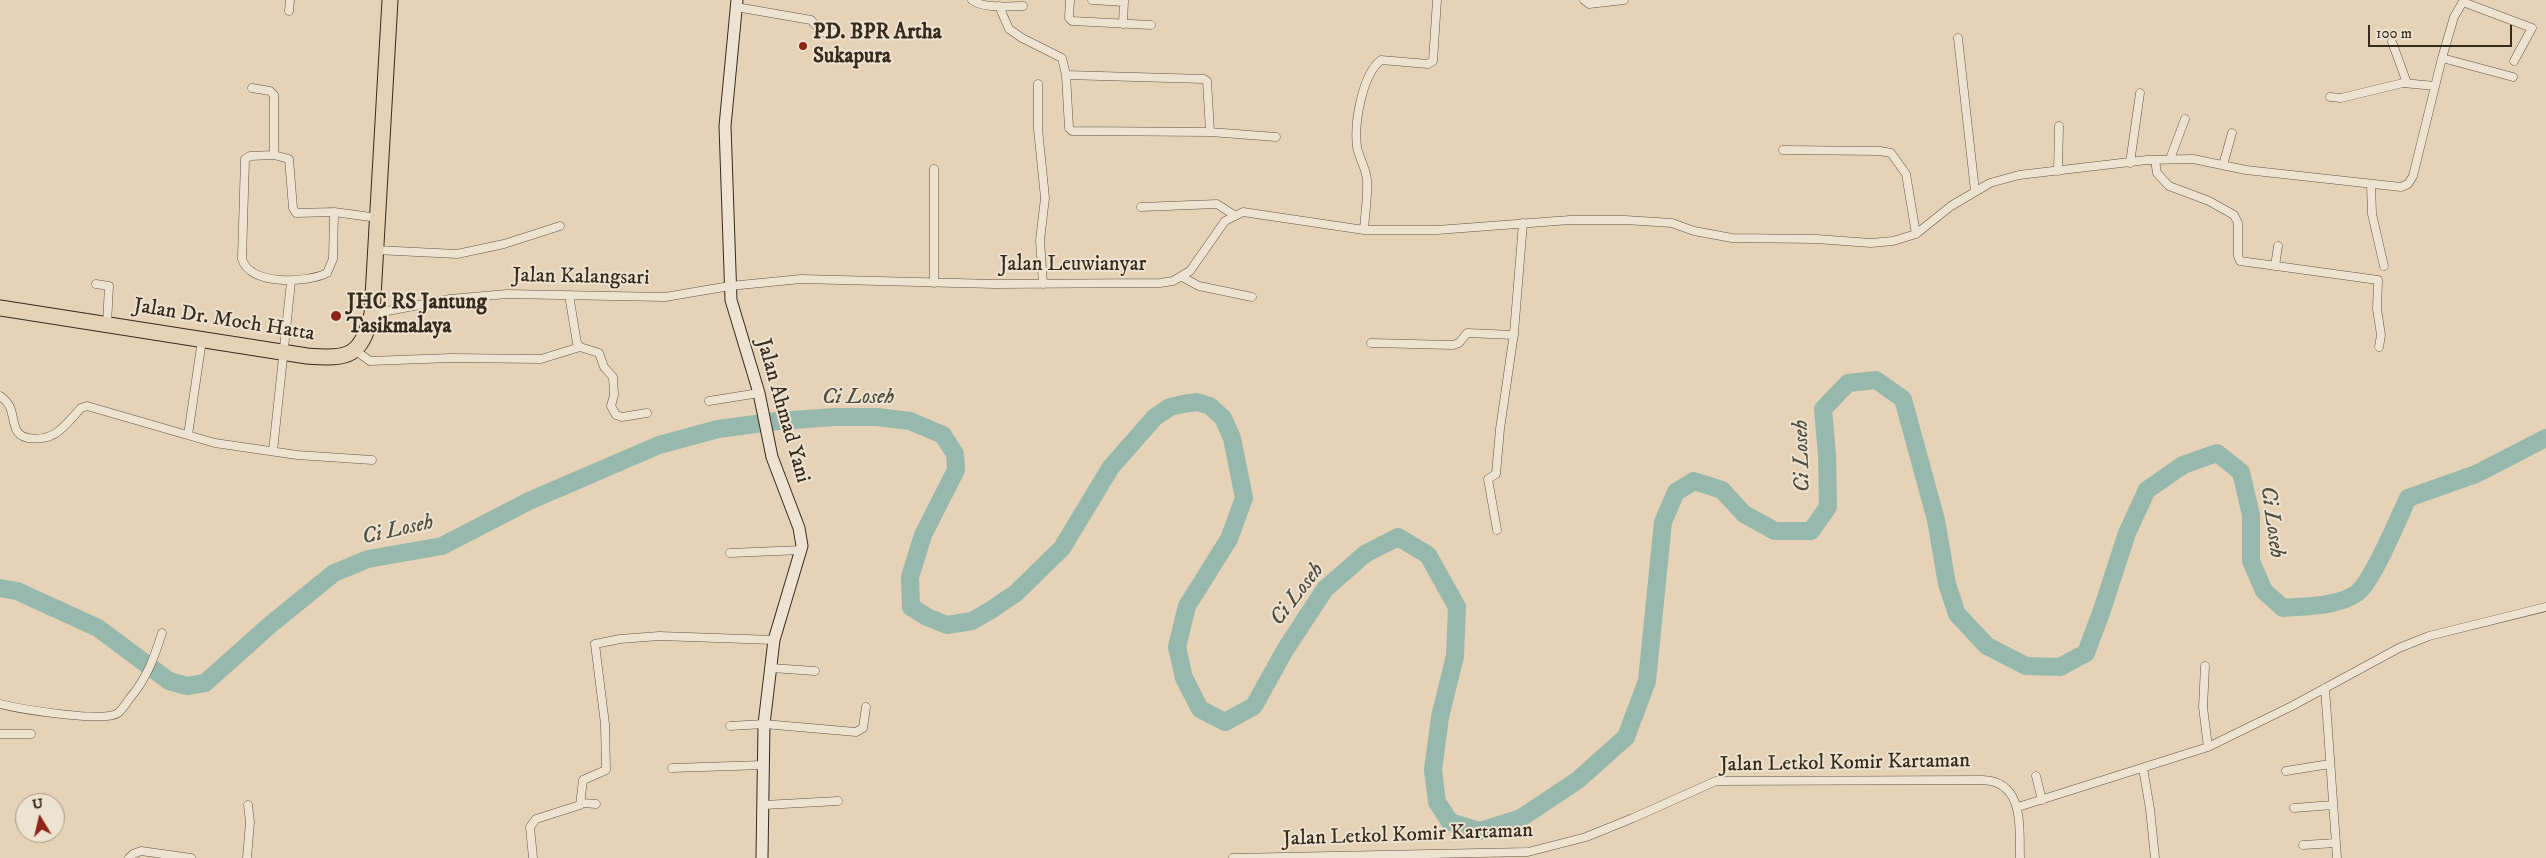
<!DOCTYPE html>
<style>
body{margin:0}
#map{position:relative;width:2546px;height:858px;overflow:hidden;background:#e5d2b7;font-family:"IM FELL DW Pica",serif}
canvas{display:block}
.north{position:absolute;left:15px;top:793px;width:50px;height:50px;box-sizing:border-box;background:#eee2d0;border:1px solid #a49988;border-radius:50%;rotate:351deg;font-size:14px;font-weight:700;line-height:20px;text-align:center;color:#362b1d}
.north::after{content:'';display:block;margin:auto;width:18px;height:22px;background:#8f2418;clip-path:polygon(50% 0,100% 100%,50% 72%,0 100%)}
.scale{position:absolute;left:2368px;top:25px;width:144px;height:22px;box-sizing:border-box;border:2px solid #362b1d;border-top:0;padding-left:6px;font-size:15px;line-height:18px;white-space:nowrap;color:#362b1d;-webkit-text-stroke:4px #eee2d0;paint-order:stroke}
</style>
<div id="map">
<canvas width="2546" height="858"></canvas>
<div class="north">U</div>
<div class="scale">100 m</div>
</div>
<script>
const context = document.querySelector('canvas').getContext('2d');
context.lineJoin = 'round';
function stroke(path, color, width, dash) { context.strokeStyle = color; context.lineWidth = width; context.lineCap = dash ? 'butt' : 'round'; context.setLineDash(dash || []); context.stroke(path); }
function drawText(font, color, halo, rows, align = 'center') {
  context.font = font + ' "IM FELL DW Pica",serif'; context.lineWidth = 4; context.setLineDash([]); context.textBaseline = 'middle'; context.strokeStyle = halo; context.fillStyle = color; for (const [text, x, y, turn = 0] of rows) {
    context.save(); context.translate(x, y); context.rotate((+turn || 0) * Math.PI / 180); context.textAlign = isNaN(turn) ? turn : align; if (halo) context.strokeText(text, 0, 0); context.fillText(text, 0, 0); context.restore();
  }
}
stroke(new Path2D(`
 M0,588L17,591L98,628L169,681L187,686L205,683L270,625L334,573L368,559L442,546L529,501L659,445L718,429L778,421L835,417H877L910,421L943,435L955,454L956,470L923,535L910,577L911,607L927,617L947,625L972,621L991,610L1016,593L1062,548L1111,467L1155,417L1170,407L1183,404L1197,402L1210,406L1223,418L1232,438L1244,498L1229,539L1187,606L1177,647L1184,678L1200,709L1225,722L1254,706L1285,650L1325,589L1365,554L1398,537L1428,555L1457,607L1455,656L1440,717L1433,770L1437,802L1450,822L1480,831L1521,818L1578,780L1626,737L1647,681L1663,522L1676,492L1694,481L1722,490L1744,514L1775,531H1811L1828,507L1827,455L1823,409L1848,383L1876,380L1903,399L1936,520L1947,584L1957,614L1987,646L2026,666L2060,667L2086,653L2102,610L2127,533L2147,490L2183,465L2217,453L2241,472L2251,515V561L2264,591L2283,608C2306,606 2337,607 2357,593C2373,581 2398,519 2408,498L2476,474L2546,438`), '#96b8ad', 18);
const street = new Path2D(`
 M972,0C984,9 1008,6 1023,6
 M1070,0L1069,18L1072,21L1151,25
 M1092,0L1124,2
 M1584,0L1589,4L1624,0
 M2463,2L2532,28L2514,61
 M999,6L1009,29L1022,38L1062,58L1066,75L1069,128L1072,131L1210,132L1276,137
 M736,7L811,20L822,32L837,33
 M289,11L290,0
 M1123,24L1124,0
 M1958,38L1975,191
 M2392,42L2407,83
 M2442,58L2513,77
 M1066,75L1204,79L1207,81L1210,132
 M1038,84V129L1045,198L1040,240L1043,284
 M252,88L270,91L274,95V155
 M2330,97L2341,98L2403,83L2435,86
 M1783,150L1880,151L1891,153L1906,174L1916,234
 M274,155L289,159L293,208L296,213L334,212L333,259L327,273C307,283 250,286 242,259L245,159L250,156Z
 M2170,159L2185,119
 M2155,160L2157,173L2169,186L2209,201L2234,215L2238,223V256L2240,261L2378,280L2377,309L2381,335L2379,347
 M2130,163L2140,93
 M2223,165L2232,133
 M934,169V283
 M2058,171L2059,126
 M2371,184L2372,214L2384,266
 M1141,207L1217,204L1234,215
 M334,212L378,218
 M1364,230C1365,213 1368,197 1367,180C1366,168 1359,158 1357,147C1354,123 1362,75 1381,60L1428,64L1433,61L1437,0
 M376,250L457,254L504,244L560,226
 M2275,266L2278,246
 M1182,277L1199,286L1252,297
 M96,284L109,286L107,324
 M569,295L577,343L580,347
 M372,314L450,299L507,294L665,297L730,286L801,279L995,284L1160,283L1173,281L1190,271L1225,221L1243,212L1364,230H1437L1570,220H1625L1672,223L1694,231L1732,238L1816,239L1871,243L1893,241L1916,234L1951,206L1990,183L2019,175L2147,160L2193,159L2246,170L2401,187L2408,184L2413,176L2442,58L2454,17L2464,0
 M1371,343L1453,345L1459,343L1467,333L1514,335
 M356,351L370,361L451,358L541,359L580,347L599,353L604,367L613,377L614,395L611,406L616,415L622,417L647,413
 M0,396C15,407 10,414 16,429C18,434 23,437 28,438C56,442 64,426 81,408L87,406L215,443L297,455L372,460
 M709,401L759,393
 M188,435L202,340
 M273,451L291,282
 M1497,530L1488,479L1496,474L1500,429L1514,333L1523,223
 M730,553L802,550
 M2205,666L2203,707L2208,747
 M771,668L815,671
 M2325,688L2337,858
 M0,704C20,709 104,723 118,713C123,709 126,703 130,698C147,678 154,658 162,633
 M730,726L764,724L856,732L863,728L866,707
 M0,734H31
 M672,768L764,765
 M2143,768L2150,809L2155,858
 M2286,771L2330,764
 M2036,776L2042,800
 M582,803L596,804
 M764,805L838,801
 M2018,807L2208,747L2292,706L2399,648L2429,636L2546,607
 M2294,808L2333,805
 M2303,845L2336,843
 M129,858L133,854L141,851L191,858
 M247,858L250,822L248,805
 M533,858L530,827L536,819L580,805L583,780L606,770L605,724L595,644L620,639L659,636L774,640
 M1233,858L1528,852L1586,837L1633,818L1716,781L1982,780C2025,781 2019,828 2020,858`);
const secondary = new Path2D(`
 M737,0L725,126L731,300L759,393L772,457L799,528L802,546L774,640L764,724L762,858`);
const highway = new Path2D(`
 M0,308L307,356C350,359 360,357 372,314L390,0`);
stroke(street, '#625544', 9);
stroke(secondary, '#362b1d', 13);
stroke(highway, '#362b1d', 17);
stroke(street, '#eee2d0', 8);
stroke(secondary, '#eee2d0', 11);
stroke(highway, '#e5d2b7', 15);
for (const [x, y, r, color] of [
 [803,46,5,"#8f2418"],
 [336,316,6,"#8f2418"]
]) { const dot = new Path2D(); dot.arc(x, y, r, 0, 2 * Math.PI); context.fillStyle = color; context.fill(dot); stroke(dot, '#eee2d0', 2); }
drawText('bold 21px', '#362b1d', '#eee2d0', [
 ["PD. BPR Artha",813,34],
 ["Sukapura",813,58],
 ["JHC RS Jantung",347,304],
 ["Tasikmalaya",347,328]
], 'left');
drawText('21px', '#362b1d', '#eee2d0', [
 ["Jalan Leuwianyar",1073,266],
 ["Jalan Kalangsari",581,278,1],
 ["Jalan Dr. Moch Hatta",224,321,9],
 ["Jalan Ahmad Yani",782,411,74],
 ["Jalan Letkol Komir Kartaman",1845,764,-1],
 ["Jalan Letkol Komir Kartaman",1408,836,-2]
]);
drawText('italic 22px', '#4e4e41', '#eee2d0', [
 ["Ci Loseh",858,398],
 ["Ci Loseh",1803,456,-92],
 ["Ci Loseh",2271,522,82],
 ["Ci Loseh",398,531,-13],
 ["Ci Loseh",1298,595,-52]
]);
</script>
